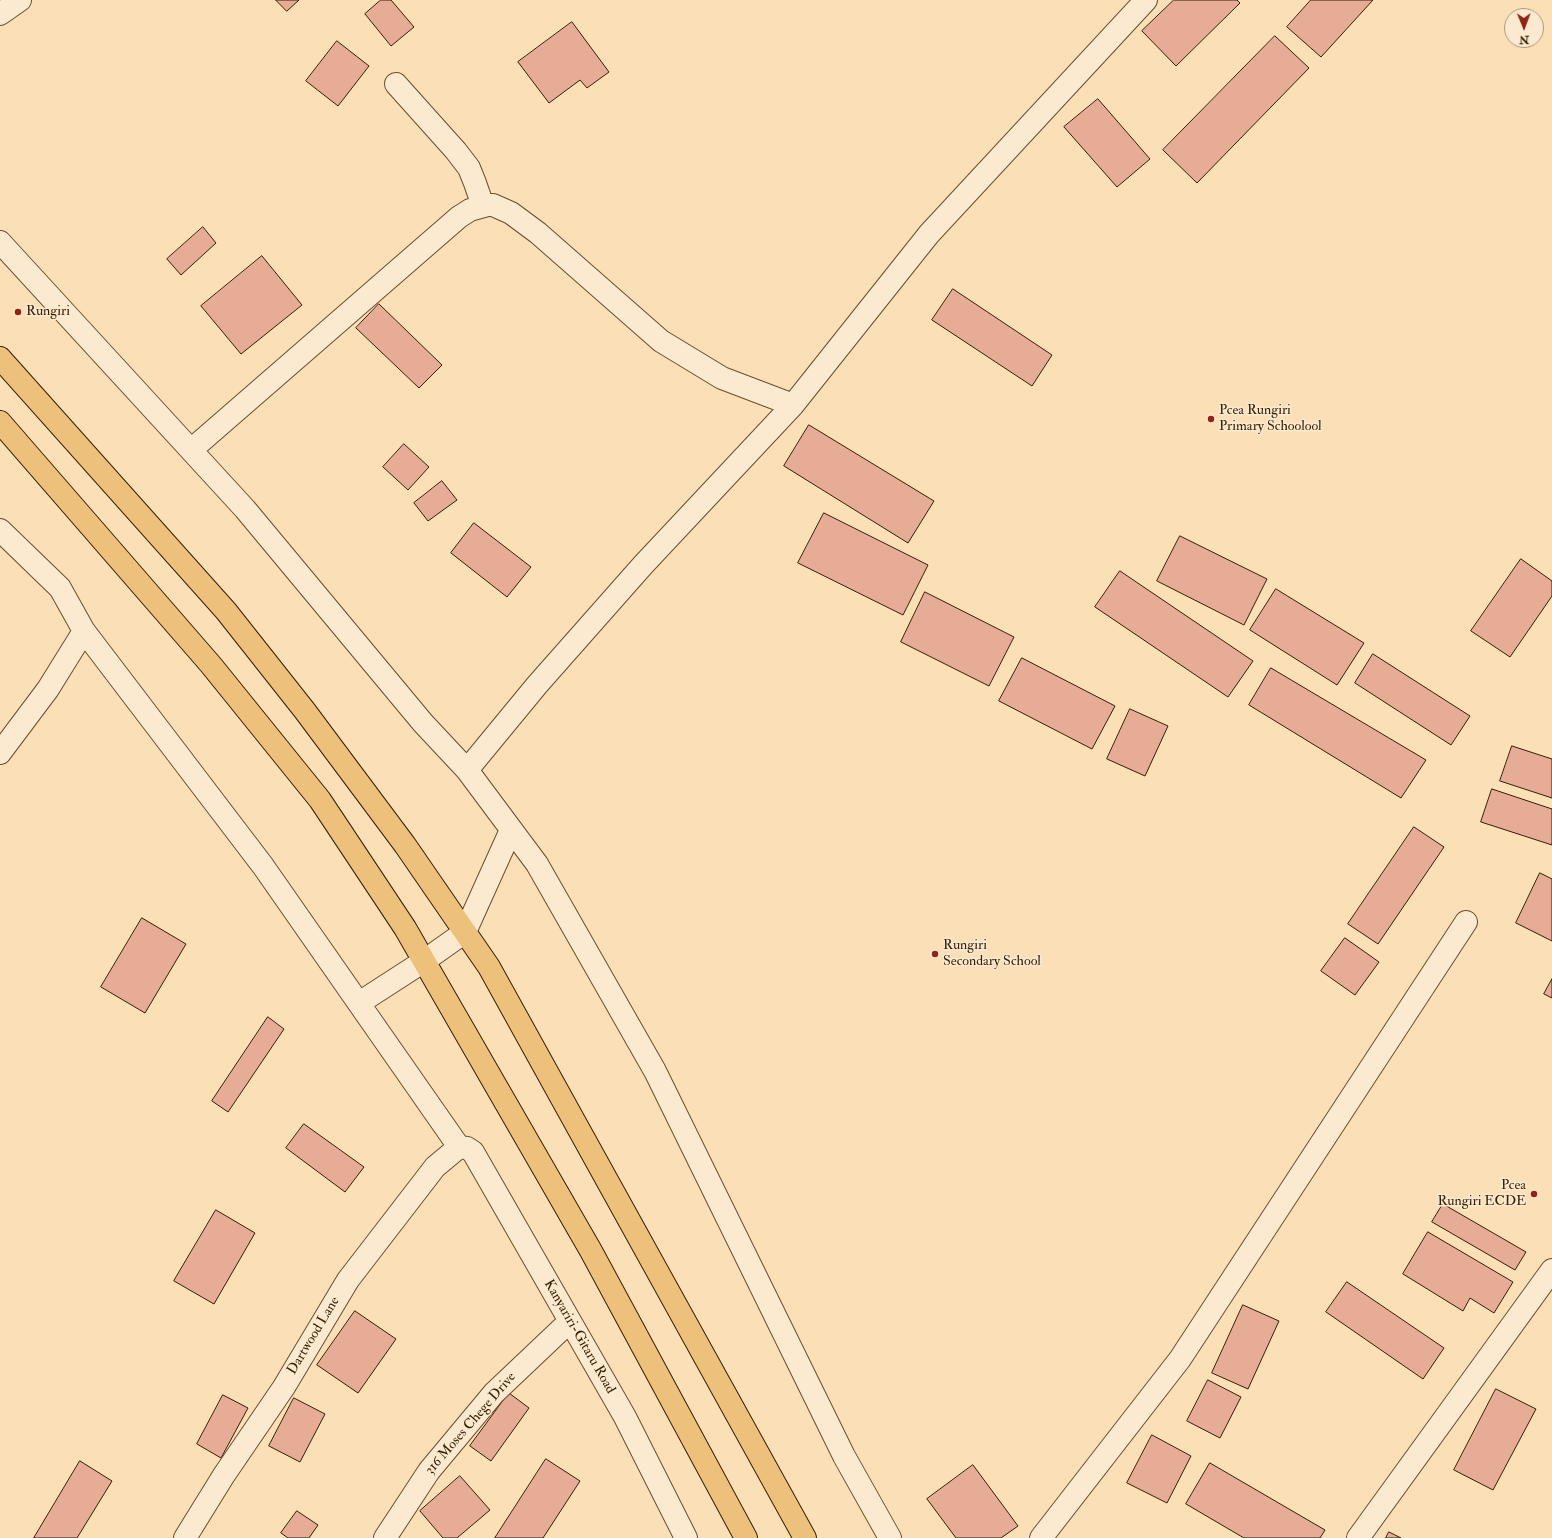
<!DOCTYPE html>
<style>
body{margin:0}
#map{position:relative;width:1552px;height:1538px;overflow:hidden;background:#fadfb7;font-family:"IM FELL Double Pica",serif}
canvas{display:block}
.north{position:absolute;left:1504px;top:8px;width:40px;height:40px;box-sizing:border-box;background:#fcead0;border:1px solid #ad987e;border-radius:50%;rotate:179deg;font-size:11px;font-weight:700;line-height:16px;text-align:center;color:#371e02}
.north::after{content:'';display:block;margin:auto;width:14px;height:18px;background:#8f2418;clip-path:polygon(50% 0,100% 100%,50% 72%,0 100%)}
</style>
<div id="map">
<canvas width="1552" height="1538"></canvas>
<div class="north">N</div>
</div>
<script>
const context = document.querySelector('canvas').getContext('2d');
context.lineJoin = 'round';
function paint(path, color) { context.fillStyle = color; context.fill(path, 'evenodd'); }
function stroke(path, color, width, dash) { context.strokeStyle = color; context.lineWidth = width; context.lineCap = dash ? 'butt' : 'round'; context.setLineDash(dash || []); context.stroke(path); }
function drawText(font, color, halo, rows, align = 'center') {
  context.font = font + ' "IM FELL Double Pica",serif'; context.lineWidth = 3; context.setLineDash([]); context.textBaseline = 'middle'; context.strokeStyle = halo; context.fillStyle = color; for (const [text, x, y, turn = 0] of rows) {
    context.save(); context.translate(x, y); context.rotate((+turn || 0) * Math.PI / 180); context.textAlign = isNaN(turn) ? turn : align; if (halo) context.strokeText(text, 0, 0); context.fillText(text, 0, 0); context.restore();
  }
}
const building = new Path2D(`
 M276,0H299L287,11Z
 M381,0H391L414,27L391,46L365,14Z
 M1174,0H1237L1240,3L1176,66L1142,31Z
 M1311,0H1373L1321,57L1287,27Z
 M572,22L609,72L587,88L580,80L549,103L518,62Z
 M1275,36L1309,68L1197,183L1163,150Z
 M337,41L369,66L338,106L306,81Z
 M1098,99L1150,159L1117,187L1064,127Z
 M203,227L216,243L181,275L167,259Z
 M262,256L302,305L241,354L201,306Z
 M953,289L1052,355L1032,386L932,320Z
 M379,304L442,365L419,388L356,328Z
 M809,425L934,501L908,543L784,466Z
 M404,444L429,467L408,490L383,467Z
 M442,481L457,500L428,521L414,503Z
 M824,513L928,565L903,615L798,563Z
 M474,523L531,567L507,597L451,553Z
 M1180,536L1267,579L1244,625L1157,581Z
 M1521,559L1552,581V596L1510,657L1471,631Z
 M1120,571L1253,661L1228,697L1095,607Z
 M1276,589L1364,643L1337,685L1250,630Z
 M925,592L1014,637L989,686L901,642Z
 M1373,654L1470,716L1451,745L1355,683Z
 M1022,658L1115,706L1092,749L999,701Z
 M1271,668L1426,760L1401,798L1249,705Z
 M1130,709L1168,726L1145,776L1107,759Z
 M1512,746L1552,759V798L1500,781Z
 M1492,789L1552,809V845L1481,822Z
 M1414,827L1444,847L1378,944L1348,924Z
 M1540,873L1552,879V941L1516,923Z
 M142,918L186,944L145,1013L101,987Z
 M1345,938L1379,962L1355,995L1321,971Z
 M1552,979V998L1544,994Z
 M268,1017L284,1029L228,1112L212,1101Z
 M304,1124L364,1167L345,1192L286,1148Z
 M1443,1204L1526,1252L1515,1270L1432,1222Z
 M216,1210L255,1233L214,1304L174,1281Z
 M1428,1232L1513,1282L1494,1313L1470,1298L1463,1311L1403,1274Z
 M1347,1282L1444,1348L1423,1379L1326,1312Z
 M1243,1305L1279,1321L1248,1389L1212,1373Z
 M355,1311L396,1339L358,1393L317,1365Z
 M1208,1380L1241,1397L1220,1438L1187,1421Z
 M1496,1389L1536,1409L1493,1490L1454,1470Z
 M509,1393L529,1408L491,1461L470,1446Z
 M223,1395L248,1408L221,1458L197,1444Z
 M294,1398L325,1414L300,1462L269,1446Z
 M1152,1435L1191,1456L1167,1503L1127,1483Z
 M546,1459L580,1481L543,1538H495Z
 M80,1461L112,1481L77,1538H34Z
 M1210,1463L1325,1530L1320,1538H1244L1186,1504Z
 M973,1465L1018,1526L1001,1538H956L927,1499Z
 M460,1476L490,1510L457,1538H443L420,1511Z
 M297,1511L318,1525L309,1538H288L281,1533Z
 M1389,1532L1401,1538H1386Z`);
paint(building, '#e6ac95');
stroke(building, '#371e02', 1);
const minor = new Path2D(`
 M0,14L20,0
 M396,84L456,151L469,168L475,183L483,206
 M0,242L245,509L423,723L467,770L537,864L655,1071L844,1456L890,1538
 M191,450L459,217L470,210L488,205H493L511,213L538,233L661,341L722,378L793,405
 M0,530L60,588L84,631L48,689L0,753
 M84,631L263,866L459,1147
 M467,770L537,685L643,565L793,405L929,234L1146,0
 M359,1003L424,961L465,932L511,830
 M459,1147L467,1148L473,1152L625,1417L686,1538
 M185,1538L224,1475L284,1387L348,1280L435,1167L459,1147
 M385,1538L429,1471L494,1393L570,1321
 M1041,1538L1180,1359L1466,922
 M1358,1538L1552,1270`);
const highway = new Path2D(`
 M0,358L226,611L305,711L405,845L489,967L805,1538
 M0,422L211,665L320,800L405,928L424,961L591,1251L746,1538`);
stroke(minor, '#684e2f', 24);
stroke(highway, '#371e02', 24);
stroke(minor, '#fcead0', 22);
stroke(highway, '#edc07c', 22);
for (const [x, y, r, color] of [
 [18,312,4,"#8f2418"],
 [1211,419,4,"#8f2418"],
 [935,954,4,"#8f2418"],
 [1534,1194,4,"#8f2418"]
]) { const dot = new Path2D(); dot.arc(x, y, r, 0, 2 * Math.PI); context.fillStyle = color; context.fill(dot); stroke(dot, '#fcead0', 1.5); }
drawText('14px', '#371e02', '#fcead0', [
 ["Rungiri",26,312],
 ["Pcea Rungiri",1219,411],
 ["Primary Schoolool",1219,427],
 ["Rungiri",943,946],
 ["Secondary School",943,962],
 ["Pcea",1526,1186,"right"],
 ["Rungiri ECDE",1526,1202,"right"]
], 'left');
drawText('14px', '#371e02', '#fcead0', [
 ["Dartwood Lane",314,1336,-59],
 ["Kanyariri-Gitaru Road",579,1337,60],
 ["316 Moses Chege Drive",471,1424,-49]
]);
</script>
